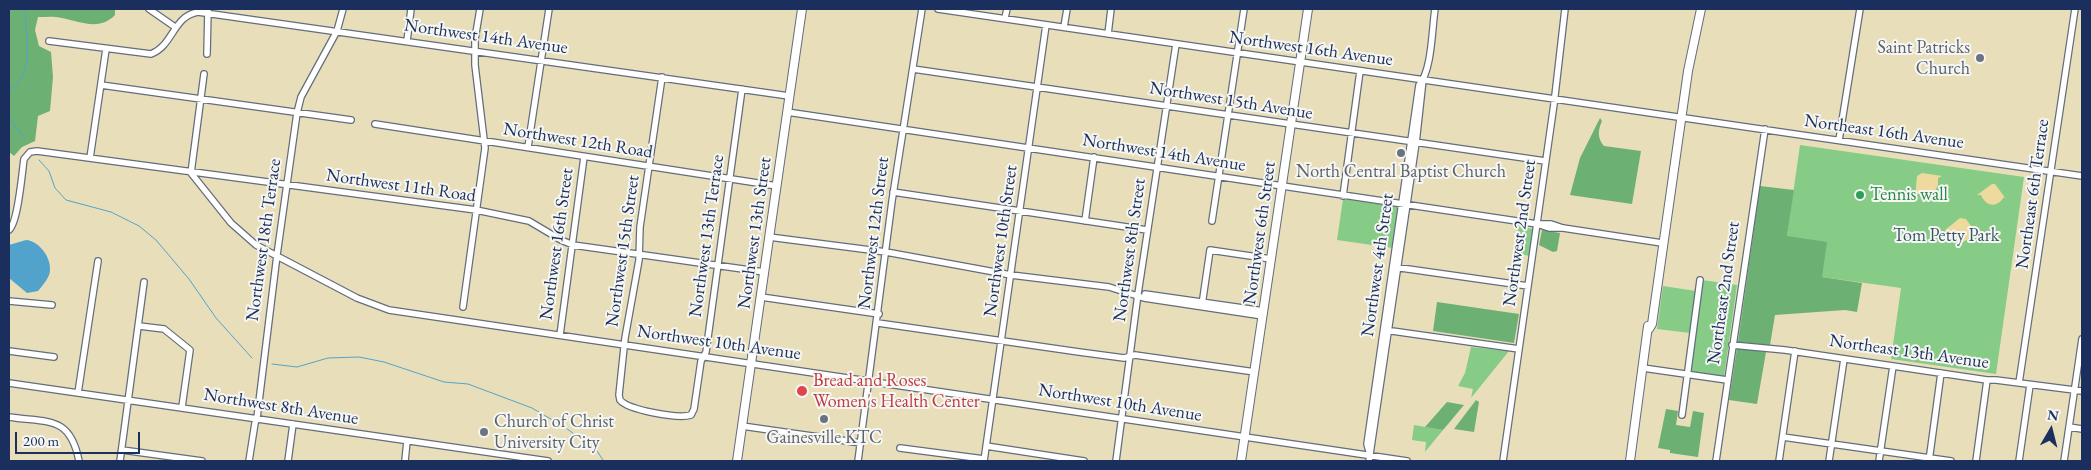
<!DOCTYPE html>
<style>
body{margin:0}
#map{position:relative;width:2091px;height:470px;overflow:hidden;background:#e8dfba;font-family:"EB Garamond",serif}
canvas{display:block}
.frame{position:absolute;inset:0;border:10px solid #1b2f5e;pointer-events:none}
.north{position:absolute;left:2026px;top:405px;width:50px;height:50px;-webkit-text-stroke:4px #f6f6f2;paint-order:stroke;rotate:8deg;font-size:14px;font-weight:700;line-height:20px;text-align:center;color:#1b2f5e}
.north::after{content:'';display:block;margin:auto;width:18px;height:22px;background:#1b2f5e;clip-path:polygon(50% 0,100% 100%,50% 72%,0 100%)}
.scale{position:absolute;left:15px;top:432px;width:125px;height:22px;box-sizing:border-box;border:2px solid #1b2f5e;border-top:0;padding-left:6px;font-size:15px;line-height:18px;white-space:nowrap;color:#1b2f5e;-webkit-text-stroke:4px #f6f6f2;paint-order:stroke}
</style>
<div id="map">
<canvas width="2091" height="470"></canvas>
<div class="frame"></div>
<div class="north">N</div>
<div class="scale">200 m</div>
</div>
<script>
const context = document.querySelector('canvas').getContext('2d');
context.lineJoin = 'round';
function paint(path, color) { context.fillStyle = color; context.fill(path, 'evenodd'); }
function stroke(path, color, width, dash) { context.strokeStyle = color; context.lineWidth = width; context.lineCap = dash ? 'butt' : 'round'; context.setLineDash(dash || []); context.stroke(path); }
function drawText(font, color, halo, rows, align = 'center') {
  context.font = font + ' "EB Garamond",serif'; context.lineWidth = 4; context.setLineDash([]); context.textBaseline = 'middle'; context.strokeStyle = halo; context.fillStyle = color; for (const [text, x, y, turn = 0] of rows) {
    context.save(); context.translate(x, y); context.rotate((+turn || 0) * Math.PI / 180); context.textAlign = isNaN(turn) ? turn : align; if (halo) context.strokeText(text, 0, 0); context.fillText(text, 0, 0); context.restore();
  }
}
paint(new Path2D(`
 M1800,145L2024,177L1996,374L1891,359L1901,288L1822,277L1787,236Z
 M1343,199L1399,207L1393,248L1337,240Z
 M1518,226L1533,229L1530,256L1515,253Z
 M1702,280L1737,285L1724,377L1689,372Z
 M1663,286L1696,291L1690,333L1657,329Z
 M1471,347L1509,351L1471,398L1473,389L1458,386L1465,373Z
 M1414,425L1443,430L1425,452L1426,442L1412,440Z`), '#86cc86');
paint(new Path2D(`
 M9,9H115V15C99,31 82,22 62,18C54,16 46,17 38,17L35,30L39,46L51,52L53,77L50,111L38,116L35,141L22,147L14,156L9,152Z
 M1600,118L1602,121C1598,130 1597,138 1604,146L1641,151L1632,204L1570,195L1580,158Z
 M1760,186L1794,190L1787,236L1827,242L1822,277L1862,283L1857,312L1845,310L1775,315L1770,345L1738,342Z
 M1542,230L1560,233L1557,251L1553,252L1539,245Z
 M1437,302L1519,314L1514,343L1433,331Z
 M1737,348L1766,352L1757,404L1729,400Z
 M1476,400L1479,402L1474,432L1454,429Z
 M1447,402L1464,405L1443,430L1425,427Z
 M1666,409L1678,411L1676,425L1690,427L1693,411L1704,413L1698,457L1670,453V450L1658,448Z`), '#6cb073');
paint(new Path2D(`
 M1922,173L1942,176L1938,178V185L1934,193L1926,196L1918,193L1915,198L1917,176Z
 M1992,184H1995L2006,199L2004,197C1997,208 1986,207 1981,195H1977Z
 M1960,218L1966,219L1976,233L1962,243L1953,241L1945,230Z`), '#eeda9e');
paint(new Path2D(`
 M26,240C39,241 51,257 50,270C50,277 43,285 38,291L27,293L9,278V245Z`), '#52a3cc');
stroke(new Path2D(`
 M9,90C38,74 23,34 26,9
 M9,118L25,139
 M39,160L49,171L55,188L66,200L111,212L139,226L156,240L189,279L216,318L252,358
 M272,364L297,367L328,358L359,357L384,362L444,382L468,384L532,408L566,428L597,451L603,460`), '#52a3cc', 1);
const minor = new Path2D(`
 M149,9L175,27
 M938,9L2082,176
 M1005,18L1007,9
 M1064,27L1067,9
 M1108,34L1111,9
 M49,41L151,54C173,46 173,16 198,12L789,96
 M407,41L411,9
 M207,54L208,9
 M913,69L1545,161
 M204,74L191,173L231,223L256,245L357,298L389,310L1407,461
 M662,77L640,227L639,260L625,338L619,395L620,400C628,410 678,419 691,415L694,409L701,361L706,352L742,89
 M101,85L351,120
 M787,112L1537,224H1551L1563,228L1662,243
 M375,124L777,186
 M1839,140L1860,9
 M528,147L549,9
 M90,158L106,49
 M893,192L1147,230
 M1343,196L1360,71
 M1085,221L1094,157
 M1212,221L1244,9
 M1537,224L1549,228H1563
 M9,230C18,223 22,173 24,159L30,152L37,151L476,210L529,221L561,240L573,245L764,272
 M769,237L886,252L1011,275L1109,287L1144,298L1263,316
 M1394,267L1528,286
 M1145,294L1264,311
 M761,297L879,314
 M9,301L52,305
 M1202,305L1210,250L1271,259
 M463,307L485,148L475,65V39L480,9
 M878,323L1079,352L1124,358L1135,355L1255,372
 M139,326L164,329L190,350L182,407
 M1385,330L1519,349
 M560,335L584,157
 M1732,345L1785,350L1987,380H1996L2082,391
 M9,351L54,357
 M1643,368L1727,380
 M9,383L548,461
 M2019,383L2075,9
 M78,393L98,261
 M1682,415L1700,280
 M9,417C48,423 70,415 79,461
 M742,426L861,443
 M2069,427L2082,429
 M1783,437L1951,461
 M986,446L1084,461
 M900,448L984,459
 M122,450L202,461
 M1370,455L1367,444L1419,85C1432,71 1432,28 1435,9
 M120,461L144,282
 M249,461L255,423L257,418L277,255L297,113L301,97L337,31L343,9
 M288,461L293,424
 M405,461L407,441
 M858,461L892,201L922,9
 M984,461L1046,25
 M1116,461L1138,294L1176,44
 M1369,461L1416,143L1423,80
 M1503,461L1554,104L1565,9
 M1716,461L1765,129
 M1779,461L1795,351
 M1829,461L1844,359
 M1879,461L1893,366
 M1929,461L1941,373
 M1976,461L1987,380
 M2019,461L2030,385
 M2064,461L2082,339`);
const major = new Path2D(`
 M1649,329L1652,324L1688,71L1701,9
 M737,461L802,9
 M1241,461L1308,9
 M1630,461L1648,326`);
stroke(minor, '#636d7e', 8);
stroke(major, '#636d7e', 10);
stroke(minor, '#fff', 5.5);
stroke(major, '#fff', 8);
for (const [x, y, r, color] of [
 [1980,58,5,"#6b7280"],
 [1401,153,5,"#6b7280"],
 [1860,195,5,"#2e9e5b"],
 [802,391,6,"#e0444e"],
 [824,419,5,"#6b7280"],
 [484,432,5,"#6b7280"]
]) { const dot = new Path2D(); dot.arc(x, y, r, 0, 2 * Math.PI); context.fillStyle = color; context.fill(dot); stroke(dot, '#f6f6f2', 2); }
drawText('18px', '#1b2f5e', '#f6f6f2', [
 ["Northwest 14th Avenue",486,37,8],
 ["Northwest 16th Avenue",1311,49,8],
 ["Northwest 15th Avenue",1231,101,9],
 ["Northeast 16th Avenue",1884,132,8],
 ["Northwest 12th Road",578,141,9],
 ["Northwest 14th Avenue",1164,153,9],
 ["Northwest 11th Road",401,186,8],
 ["Northeast 6th Terrace",2033,194,-82],
 ["Northwest 13th Street",755,233,-82],
 ["Northwest 12th Street",874,233,-83],
 ["Northwest 6th Street",1260,233,-82],
 ["Northwest 2nd Street",1520,233,-82],
 ["Northwest 13th Terrace",707,236,-82],
 ["Northwest 18th Terrace",264,240,-82],
 ["Northwest 10th Street",1001,241,-82],
 ["Northwest 16th Street",557,244,-82],
 ["Northwest 8th Street",1130,250,-82],
 ["Northwest 15th Street",623,251,-82],
 ["Northwest 4th Street",1378,265,-82],
 ["Northeast 2nd Street",1724,293,-82],
 ["Northwest 10th Avenue",719,343,8],
 ["Northeast 13th Avenue",1909,352,8],
 ["Northwest 10th Avenue",1120,403,9],
 ["Northwest 8th Avenue",281,407,9]
]);
drawText('18px', '#5b616d', '#f6f6f2', [
 ["Saint Patricks",1970,48,"right"],
 ["Church",1970,69,"right"],
 ["North Central Baptist Church",1401,172],
 ["Church of Christ",494,422,"left"],
 ["University City",494,443,"left"],
 ["Gainesville KTC",824,438]
]);
drawText('18px', '#27864d', '#f6f6f2', [
 ["Tennis wall",1870,195]
], 'left');
drawText('18px', '#365668', '#f6f6f2', [
 ["Tom Petty Park",1946,236]
]);
drawText('18px', '#be3a42', '#f6f6f2', [
 ["Bread and Roses",813,381],
 ["Women's Health Center",813,402]
], 'left');
</script>
